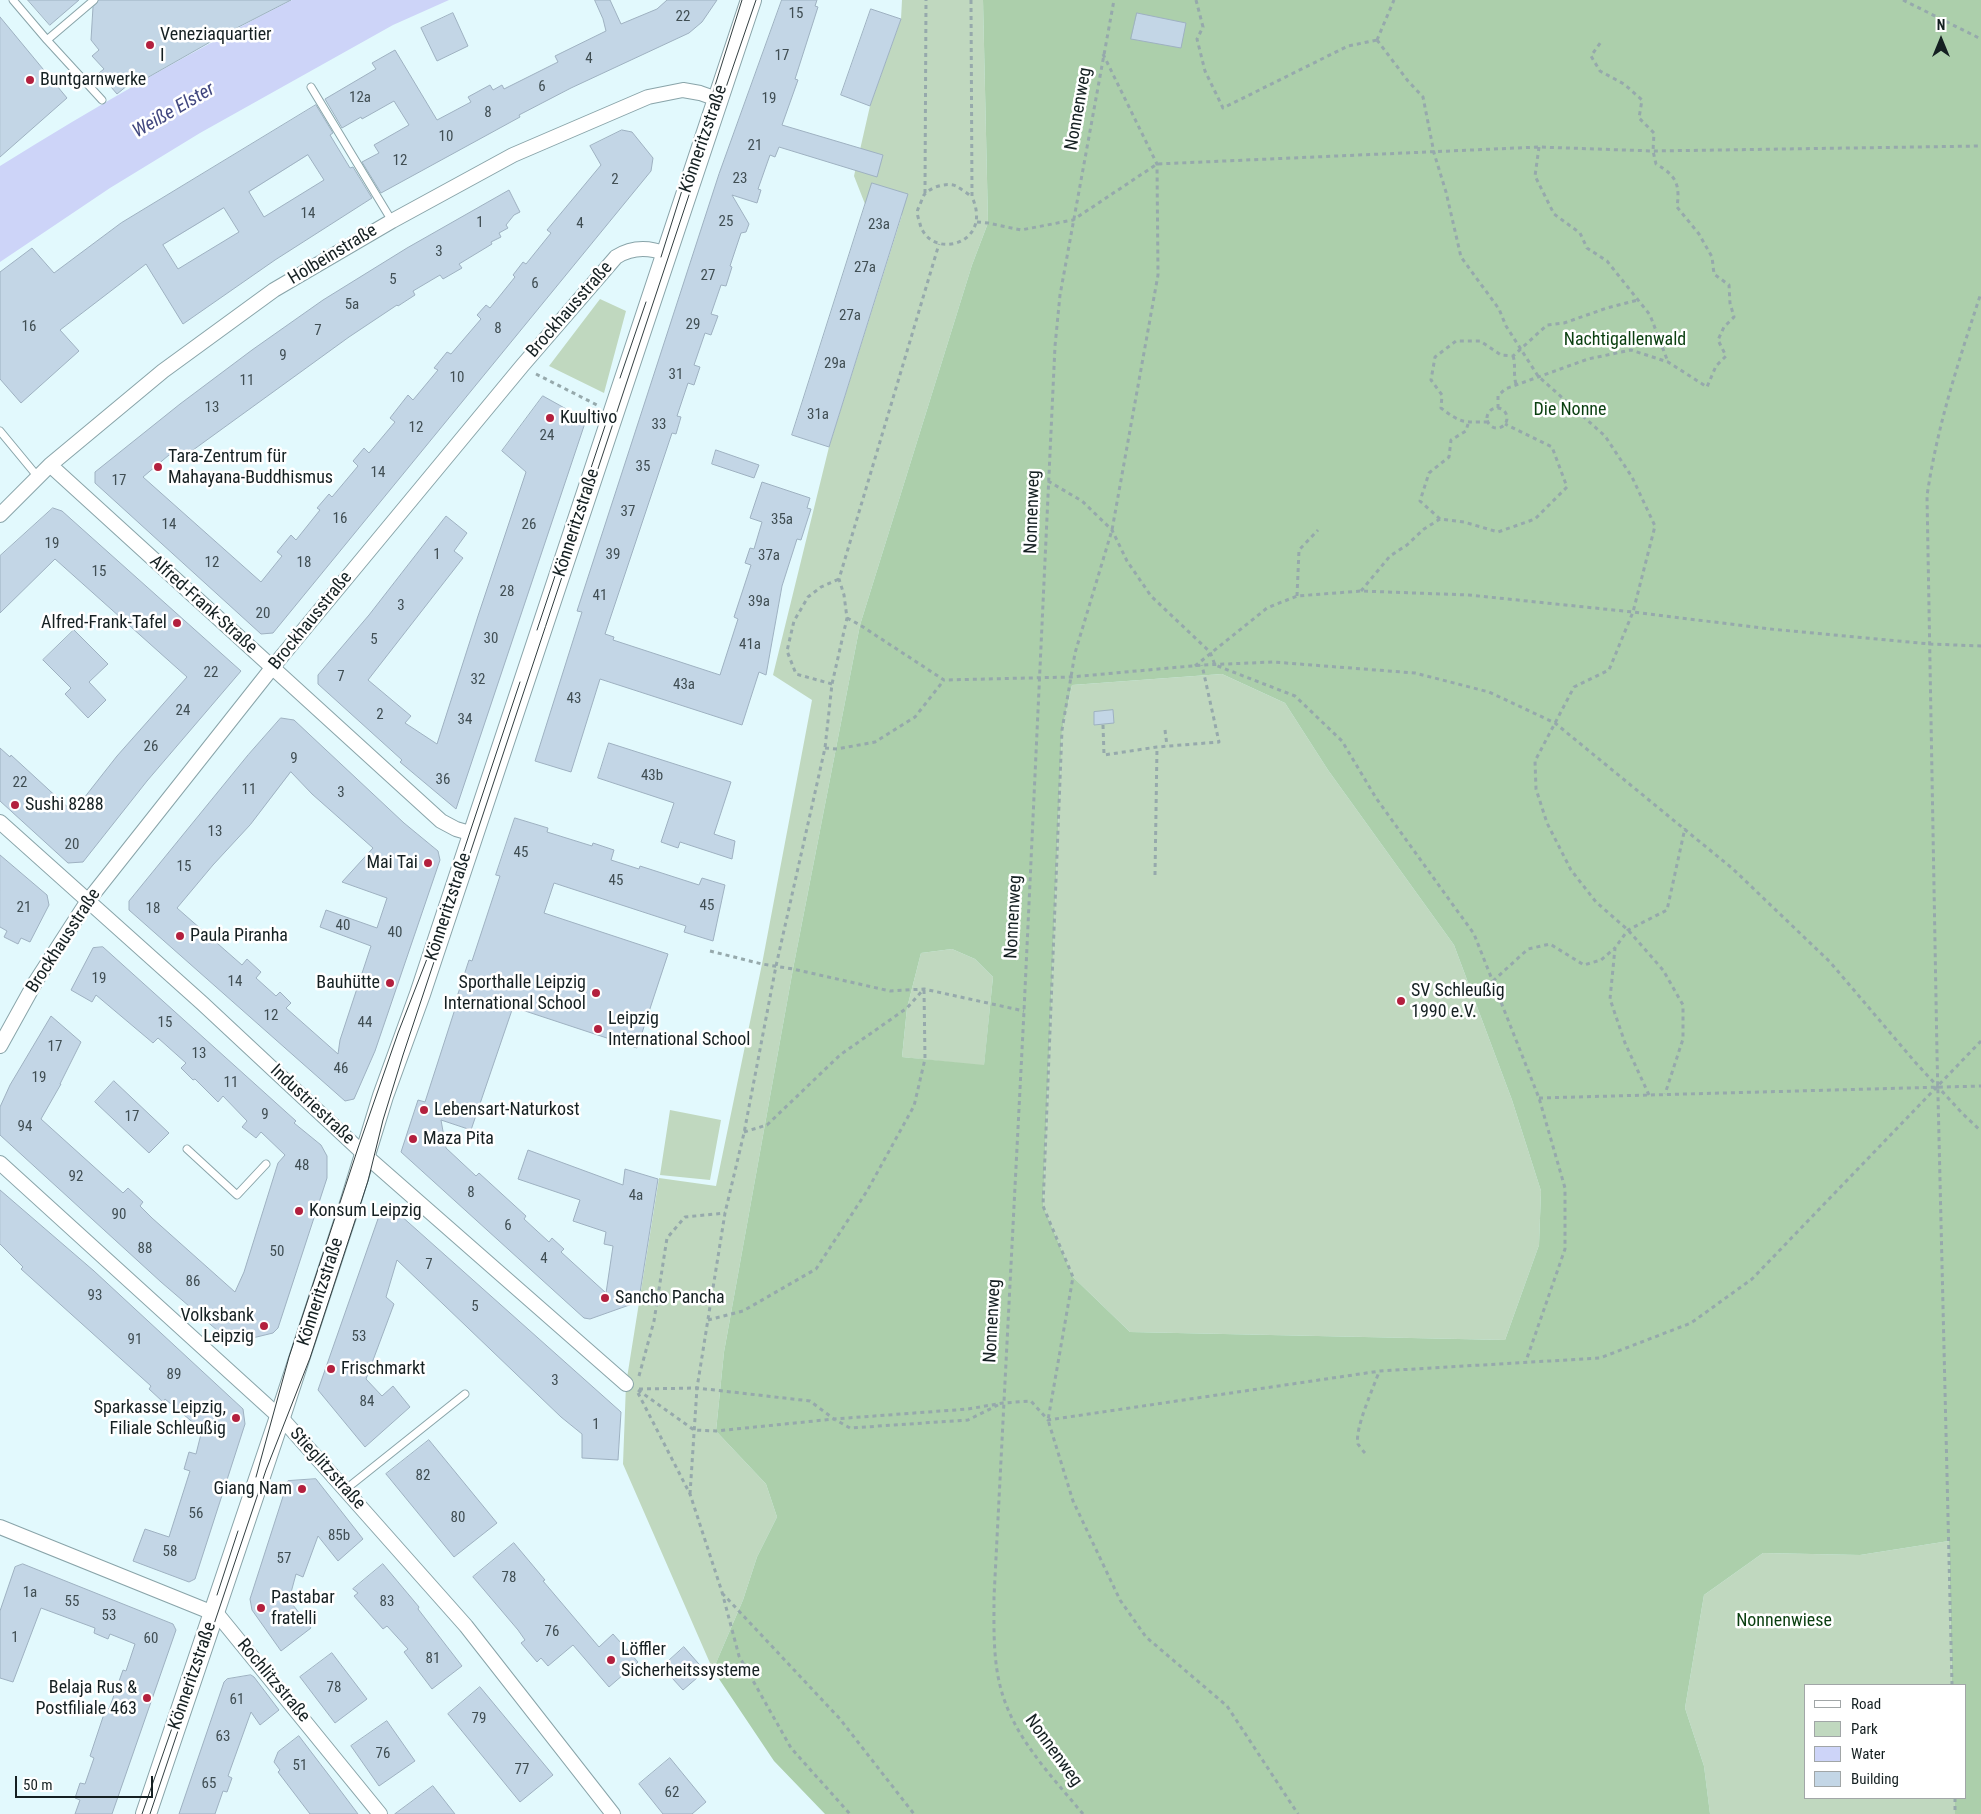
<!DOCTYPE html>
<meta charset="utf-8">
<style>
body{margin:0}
#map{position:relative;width:1981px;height:1814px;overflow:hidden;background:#e2f9fd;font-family:"Roboto Condensed",sans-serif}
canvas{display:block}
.legend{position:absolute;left:1804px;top:1684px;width:162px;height:115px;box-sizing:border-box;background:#fff;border:1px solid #a1a6a7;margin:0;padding:6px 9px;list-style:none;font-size:15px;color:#152022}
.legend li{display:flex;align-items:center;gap:10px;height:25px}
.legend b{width:25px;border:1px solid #a1a6a7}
.north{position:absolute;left:1916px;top:15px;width:50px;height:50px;-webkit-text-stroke:4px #fff;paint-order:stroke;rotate:0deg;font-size:14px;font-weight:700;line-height:20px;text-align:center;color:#152022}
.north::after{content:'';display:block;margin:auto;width:18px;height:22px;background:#152022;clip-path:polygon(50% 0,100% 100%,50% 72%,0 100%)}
.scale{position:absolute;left:15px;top:1776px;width:138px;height:22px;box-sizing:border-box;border:2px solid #152022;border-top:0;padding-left:6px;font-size:15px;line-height:18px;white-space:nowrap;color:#152022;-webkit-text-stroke:4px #fff;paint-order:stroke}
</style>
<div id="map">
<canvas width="1981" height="1814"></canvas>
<ul class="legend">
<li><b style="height:6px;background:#fff"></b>Road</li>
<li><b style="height:14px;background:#c0d8bf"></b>Park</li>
<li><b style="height:14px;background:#cdd4f8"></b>Water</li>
<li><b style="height:14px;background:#c3d6e6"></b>Building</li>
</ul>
<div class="north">N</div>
<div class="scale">50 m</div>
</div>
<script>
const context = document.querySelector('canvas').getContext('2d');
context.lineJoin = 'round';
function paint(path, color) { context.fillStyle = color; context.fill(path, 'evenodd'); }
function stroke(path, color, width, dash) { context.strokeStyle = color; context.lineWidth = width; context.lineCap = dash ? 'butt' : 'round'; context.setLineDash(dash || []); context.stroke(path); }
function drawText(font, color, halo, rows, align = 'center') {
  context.font = font + ' "Roboto Condensed",sans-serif'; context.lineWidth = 5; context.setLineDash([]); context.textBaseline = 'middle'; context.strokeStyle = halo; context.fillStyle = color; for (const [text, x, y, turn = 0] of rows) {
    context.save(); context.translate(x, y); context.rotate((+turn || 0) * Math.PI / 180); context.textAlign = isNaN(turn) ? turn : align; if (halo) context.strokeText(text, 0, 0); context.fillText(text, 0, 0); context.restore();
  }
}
paint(new Path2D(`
 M902,0H983L988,223L972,265L860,625L793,969L724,1352L716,1431L766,1484L777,1517L757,1557L743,1600L713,1670L623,1464L626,1384L659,1178L716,1186L762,964L812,700L773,675L829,447L902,215L865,204L854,176L870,106L901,19Z
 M600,299L626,311L604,393L549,366Z
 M1222,674L1285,703L1328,770L1454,945L1512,1100L1541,1191L1539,1245L1505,1340L1130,1332L1073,1277L1043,1206L1062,730L1072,685Z
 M952,949L975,959L993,977L984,1066L902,1057L907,1008L921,953Z
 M670,1110L721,1120L710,1180L660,1175Z
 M1949,1541L1952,1685H1805V1798H1955V1814H1710L1704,1766L1685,1708L1704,1595L1763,1553L1860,1555Z`), '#c0d8bf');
paint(new Path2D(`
 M983,0H1981V1814H1955V1798H1965V1685H1952L1949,1541L1860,1555L1763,1553L1704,1595L1685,1708L1704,1766L1710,1814H825L774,1761L713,1670L743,1600L757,1557L777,1517L766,1484L716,1431L724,1352L793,969L860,625L972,265L988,223ZM1222,674L1285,703L1328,770L1454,945L1512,1100L1541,1191L1539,1245L1505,1340L1130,1332L1073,1277L1043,1206L1062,730L1072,685ZM952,949L975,959L993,977L984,1065L902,1057L907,1008L921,953Z`), '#accfab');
paint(new Path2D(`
 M292,0H449L393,25L200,133L110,188L0,262V166C95,107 192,51 292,0Z`), '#cdd4f8');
const building = new Path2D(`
 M28,0H79L50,25Z
 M99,0H291L219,37L131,87L128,85L117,94L99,73L104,69L92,56L99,50L91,40L93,7Z
 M595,0H610L621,24L657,9L667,0H717L702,22L689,33L571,88L519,115L520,117L381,193L362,162L379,153L374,145L409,125L394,101L362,119L361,117L342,128L325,99L376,69L372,63L395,50L437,120L471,102L468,97L490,85L493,90L502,85L504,89L558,62L555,56L606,31L603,19Z
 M782,0H817L815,6L818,7L795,79L798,80L782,125L883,155L877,177L779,147L775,157L770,155L758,189L761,190L757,203L732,195L749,224L746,232L741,233L730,266L732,267L726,286L721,285L711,314L718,316L711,335L705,333L694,365L700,367L694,385L688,383L677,416L681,417L676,434L672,433L605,634L614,637L613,640L720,675L738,619L734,617L751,565L745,563L750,548L754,549L762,522L750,518L762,482L810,498L807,508L811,509L801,540L797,539L782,586L766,675L759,672L742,725L600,679L571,772L535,761L582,612L577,611L719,174Z
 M871,9L901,19L870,106L841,95Z
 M453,13L468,46L437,61L421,28Z
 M1137,13L1186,23L1181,48L1131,39Z
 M0,17L67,98L0,157Z
 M316,105L333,133L330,135L350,168L353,167L372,198L275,260L183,324L146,264L60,330L79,351L21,403L0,379V272L32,248L54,273L121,223ZM308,155L324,180L264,217L249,192ZM224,208L239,232L178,269L163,245Z
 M622,130L632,132L653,158L651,171L273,633L261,634L95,483V472L180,404L252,350L323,300L407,248L509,190L520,212L514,215L506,225L508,228L499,233L501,237L491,242L492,244L459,264L462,268L443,279L440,275L413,291L415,295L398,306L397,305L349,337L182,458L169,455L143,477L261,582L282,556L277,552L291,535L296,540L320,510L317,508L329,494L332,497L358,466L353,461L364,448L369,453L395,422L390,418L408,395L413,400L438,370L434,368L447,352L451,354L481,319L477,315L486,305L490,308L515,277L513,275L523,262L526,264L551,233L547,230L601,165L590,146Z
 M872,183L908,194L829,447L792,435Z
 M543,396L586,420L456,809L400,762L402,760L318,684V675L369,615L446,516L467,533L454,551L463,558L368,680L411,716L405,723L437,744L478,616L526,472L502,451Z
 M716,450L759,465L754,478L712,464Z
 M53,508L62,511L241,671L147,781L83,862L68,863L0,801V748L10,757L11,755L73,812L117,756L187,677L55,559L0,613V556Z
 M74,630L108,664L89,682L106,700L88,718L65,694L71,688L43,660Z
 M1113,710L1114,723L1094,725V712Z
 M281,718L294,720L404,823L438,851L440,860L375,1051L354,1099L345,1101L129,910V901L248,755ZM291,772L312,794L373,848L342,882L387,898L377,928L326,910L320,927L371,946L340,1040L338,1054L286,1008L291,1003L280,992L276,996L256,978L261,972L247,959L242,965L177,908L213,865L250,825Z
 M609,743L731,782L714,834L735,841L732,859L680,842L678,848L661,842L674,803L598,778Z
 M515,818L548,828L547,832L592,846L593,843L614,850L611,860L639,869L640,866L699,885L702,878L725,885L713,941L684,932L686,926L554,883L544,913L668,954L637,1048L513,1007L471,1130L441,1120L446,1148L476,1176L479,1173L526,1216L524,1219L549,1242L552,1238L564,1249L561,1252L606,1293L613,1246L604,1244L606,1232L573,1221L580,1200L518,1179L528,1150L623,1185L625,1169L658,1179L639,1299L635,1303L590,1319L584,1318L401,1152L418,1100L425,1102L455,1009H453L469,960L472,961L500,876L496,875Z
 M0,855L47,895L49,905L30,942L21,938L18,944L4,937L7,931L0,927Z
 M103,947L296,1121L294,1123L321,1145L327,1156V1178L278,1328L273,1333L232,1343L161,1282L0,1135V1107L10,1085L51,1016L81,1042L60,1084H61L41,1119L123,1193L128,1188L143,1202L140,1206L152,1218L235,1292L244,1272L278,1163L285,1155L261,1132L256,1138L242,1127L247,1121L223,1096L218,1102L195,1079L193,1080L181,1068L186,1063L158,1038L153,1043L96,995L92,1002L71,990L93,948Z
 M114,1081L169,1133L149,1153L95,1102Z
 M0,1190L94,1271L243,1409L245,1424L195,1579L189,1582L133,1561L145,1529L169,1537L190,1471L184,1469L189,1452L196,1454L202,1430L165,1399L163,1402L149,1389L151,1386L21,1269L23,1267L0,1244Z
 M390,1206L621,1412L618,1460L582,1458V1434L561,1417L397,1260L386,1297L394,1304L366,1379L382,1396L393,1386L410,1407L365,1447L318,1390L379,1216Z
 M429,1440L497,1523L454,1557L386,1474Z
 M316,1479L363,1539L338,1561L318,1536L303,1577L296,1574L289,1600L311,1628L281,1651L252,1610L250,1599L288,1481Z
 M514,1543L545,1580L543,1581L599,1647L613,1634L638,1662L609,1687L573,1645L548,1666L541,1658L537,1662L521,1643L525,1640L518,1630L473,1577Z
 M23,1564L173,1624L176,1630L112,1814H75L80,1800L75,1798L80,1783L85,1784L94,1758L90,1756L106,1708L109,1709L123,1670L126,1671L135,1644L110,1634L108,1639L94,1633L95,1628L41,1608L13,1682L0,1678V1611L15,1567Z
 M383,1564L419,1607L418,1609L462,1666L432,1689L404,1652L408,1649L387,1626L383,1629L354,1596L358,1593L353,1589Z
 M684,1647L705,1671L683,1690L662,1667Z
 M332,1653L367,1699L335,1723L300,1677Z
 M251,1675L254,1677L279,1710L260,1725L251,1712L228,1776L232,1778L227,1792L223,1791L215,1814H179L224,1682L227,1679Z
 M480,1687L553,1775L520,1802L448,1714Z
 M387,1721L415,1761L379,1786L351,1746Z
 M299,1736L331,1778L358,1814H310L278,1772L280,1770L274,1762L278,1752Z
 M670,1758L706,1802L692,1814H663L639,1784Z
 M433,1786L455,1814H395Z`);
paint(building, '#c3d6e6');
stroke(building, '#9eb1c1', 1);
const lane = new Path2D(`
 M13,0L47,40L102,100
 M47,40L94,0
 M311,87L392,221
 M0,431L38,477
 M187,1149L237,1195L266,1164
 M346,1489L465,1394`);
const street = new Path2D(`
 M50,465L441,821L456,829L473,834
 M0,515L50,465L163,371L274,290L392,221L513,155L648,97L683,90L700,93L717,99
 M0,822L202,1003L365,1155L626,1384
 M0,1046L36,981L87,902L272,668L522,366L616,257C632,247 649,247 666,254
 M0,1163L285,1422L466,1626L613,1814
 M0,1527L218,1615L380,1814`);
const secondary = new Path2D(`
 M146,1814L280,1417L348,1210L383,1096L420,994L751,0`);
stroke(lane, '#89a4a9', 9);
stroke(street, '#89a4a9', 16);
stroke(secondary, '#89a4a9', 22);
stroke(new Path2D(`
 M971,0L972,197C994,245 930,261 920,224C919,219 916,214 918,209C920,205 922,199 924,195C930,187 947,182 956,186C961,189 967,193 972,197
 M1196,0L1203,27L1197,39L1205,71L1223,108L1348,46L1377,40
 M1903,0L1981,39
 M1377,40L1408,81L1423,97L1434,153L1446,192L1461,257L1499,309L1506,326L1538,376L1605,436L1632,477L1655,526L1633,612L1609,670L1574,687L1535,761L1536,789L1547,823L1571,870L1596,902L1628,930L1663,970L1683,1005V1039L1665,1094
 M1377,40L1394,0
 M1103,54L1157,164L1158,275L1112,530L1075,653L1062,730L1043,1206L1073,1277L1048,1420L1073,1501L1120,1600L1146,1637L1227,1706L1298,1814
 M1539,147L1535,176L1554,214L1580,233L1587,248L1607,261L1650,315L1668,362
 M925,193L926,0
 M977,222L988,223L1021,230L1073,220L1157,164L1539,147L1653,151L1981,146
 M1513,356C1516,364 1513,374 1516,384
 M536,374L597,405
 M1498,408V396L1505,389L1588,359L1631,350L1668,362L1707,387L1716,366L1726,356L1718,340L1724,327L1734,317L1730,303L1729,285L1714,274L1712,257L1699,234L1677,207C1680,185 1677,176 1656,164L1653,151L1654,133L1639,118L1642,100L1624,84L1600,71L1591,56L1601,42
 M1487 418a10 10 0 1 1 20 0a10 10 0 1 1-20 0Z
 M1488,422C1463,422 1462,424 1441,408L1442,395L1431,380L1435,357L1456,341H1480L1501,355L1513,356L1547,325L1564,323L1607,308L1638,300
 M1048,481L1082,501L1112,530L1127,561L1151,596L1210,652L1215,665L1295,696L1342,741L1376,798L1474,934L1539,1098L1565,1188V1249L1526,1361
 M1440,519L1420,501L1429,473L1449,457L1451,440L1466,431L1468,424
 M1361,591L1390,556L1407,545L1424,529L1440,519L1464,522L1498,532L1535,519L1567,487L1552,447L1505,424
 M1297,596L1299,550L1318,530
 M847,618L860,625L944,680L1071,677L1202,665L1273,662L1415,673L1489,692L1555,723L1733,869L1830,962L1915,1062L1962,1113L1981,1131
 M1195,666L1267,608L1297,596L1361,591L1469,595L1633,612L1770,629L1930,644L1981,646
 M832,684L796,674L787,651L794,621L808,597L821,587L839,579
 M1103,725L1104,755L1157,747L1219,742L1202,665
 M1165,730L1167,746
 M825,748L837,749L875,742L915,717L944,680
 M1155,875L1157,747
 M710,951L762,964L793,969L890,991L924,989L1024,1011
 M1493,981L1528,949L1550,944L1584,965L1601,960L1615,948
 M1649,1095L1625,1043L1610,999L1615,948L1628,930L1667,910L1685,828
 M1539,1098L1981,1086
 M744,1132L767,1125L840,1055L907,1008L923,990
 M708,1320L743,1311L816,1269L867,1191L914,1106L925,1059L924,989
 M639,1376L654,1321L667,1238L685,1217L725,1213
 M639,1389L697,1388L810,1401L834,1419L850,1428L968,1420L998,1405
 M638,1390L694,1430L716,1431L834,1419L968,1409L1003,1403L1031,1401L1048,1420L1380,1371L1600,1358L1691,1323L1752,1279L1981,1041
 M638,1393L690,1494L722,1592L739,1656L791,1748L850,1814
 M1365,1453C1363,1451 1360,1447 1358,1444C1354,1430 1374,1386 1379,1372
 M690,1494L697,1388L725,1213L744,1133L776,966L825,748L832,684L847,618L844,595L839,579L939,244
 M722,1593L840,1719L914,1814
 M1952,1685L1937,1054L1927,496C1937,426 1959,360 1981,293
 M1955,1798V1814
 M1083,1814C1050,1774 1010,1734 999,1681C993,1654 994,1624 994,1597L1024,1011L1055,346L1060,295L1114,0`), '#96a9ac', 3, [4, 4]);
stroke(lane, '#fff', 7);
stroke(street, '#fff', 14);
stroke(secondary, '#fff', 20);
stroke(new Path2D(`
 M661,257L742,0
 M620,378L646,302
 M537,630L606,423
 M256,1477L289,1357L358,1148L398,1033L432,946L520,682
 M217,1595L238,1531
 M142,1814L186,1688
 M150,1814L266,1470L310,1358L368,1181L383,1120L403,1055L688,198L756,0`), '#323f41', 1);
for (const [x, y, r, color] of [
 [150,45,5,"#b3203e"],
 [30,80,5,"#b3203e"],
 [550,418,5,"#b3203e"],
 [158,467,5,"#b3203e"],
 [177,623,5,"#b3203e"],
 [15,805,5,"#b3203e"],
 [428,863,5,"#b3203e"],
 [180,936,5,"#b3203e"],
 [390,983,5,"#b3203e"],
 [596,993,5,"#b3203e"],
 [1401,1001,5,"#b3203e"],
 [598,1029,5,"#b3203e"],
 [424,1110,5,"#b3203e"],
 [413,1139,5,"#b3203e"],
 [299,1211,5,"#b3203e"],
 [605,1298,5,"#b3203e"],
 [264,1326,5,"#b3203e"],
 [331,1369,5,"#b3203e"],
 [236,1418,5,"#b3203e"],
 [302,1489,5,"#b3203e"],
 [261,1608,5,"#b3203e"],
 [611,1660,5,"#b3203e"],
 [147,1698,5,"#b3203e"]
]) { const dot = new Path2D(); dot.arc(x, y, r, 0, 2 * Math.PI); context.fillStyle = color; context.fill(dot); stroke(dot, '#fff', 2); }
drawText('15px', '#404e53', null, [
 ["15",796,14],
 ["22",683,17],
 ["17",782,56],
 ["4",589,59],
 ["6",542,87],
 ["12a",360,98],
 ["19",769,99],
 ["8",488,113],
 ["10",446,137],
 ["21",755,146],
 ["12",400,161],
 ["23",740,179],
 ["2",615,180],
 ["14",308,214],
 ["25",726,222],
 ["1",480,223],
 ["4",580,224],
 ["23a",879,225],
 ["3",439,252],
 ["27a",865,268],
 ["27",708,276],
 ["5",393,280],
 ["6",535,284],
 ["5a",352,305],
 ["27a",850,316],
 ["29",693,325],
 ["16",29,327],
 ["8",498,329],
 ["7",318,331],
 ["9",283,356],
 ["29a",835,364],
 ["31",676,375],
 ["10",457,378],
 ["11",247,381],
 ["13",212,408],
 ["31a",818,415],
 ["33",659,425],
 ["12",416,428],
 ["24",547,436],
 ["35",643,467],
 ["14",378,473],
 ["17",119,481],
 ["37",628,512],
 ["16",340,519],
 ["35a",782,520],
 ["14",169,525],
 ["26",529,525],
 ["19",52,544],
 ["1",437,555],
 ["39",613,555],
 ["37a",769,556],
 ["12",212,563],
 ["18",304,563],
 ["15",99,572],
 ["28",507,592],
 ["41",600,596],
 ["39a",759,602],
 ["3",401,606],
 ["20",263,614],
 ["30",491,639],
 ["5",374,640],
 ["41a",750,645],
 ["22",211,673],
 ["7",341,677],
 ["32",478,680],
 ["43a",684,685],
 ["43",574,699],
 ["24",183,711],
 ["2",380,715],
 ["34",465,720],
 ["26",151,747],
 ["9",294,759],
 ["43b",652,776],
 ["36",443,780],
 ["22",20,783],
 ["11",249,790],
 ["3",341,793],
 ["13",215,832],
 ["20",72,845],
 ["45",521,853],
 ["15",184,867],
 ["45",616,881],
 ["45",707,906],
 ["21",24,908],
 ["18",153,909],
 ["40",343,926],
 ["40",395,933],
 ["19",99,979],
 ["14",235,982],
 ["12",271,1016],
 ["15",165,1023],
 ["44",365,1023],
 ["17",55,1047],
 ["13",199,1054],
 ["46",341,1069],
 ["19",39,1078],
 ["11",231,1083],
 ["9",265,1115],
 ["17",132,1117],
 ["94",25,1127],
 ["48",302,1166],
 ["92",76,1177],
 ["8",471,1193],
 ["4a",636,1196],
 ["90",119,1215],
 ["6",508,1226],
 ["88",145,1249],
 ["50",277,1252],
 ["4",544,1259],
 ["7",429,1265],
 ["86",193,1282],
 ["93",95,1296],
 ["5",475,1307],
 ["53",359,1337],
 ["91",135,1340],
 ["89",174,1375],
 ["3",555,1381],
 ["84",367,1402],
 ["1",596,1425],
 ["82",423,1476],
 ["56",196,1514],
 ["80",458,1518],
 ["85b",339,1536],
 ["58",170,1552],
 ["57",284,1559],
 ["78",509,1578],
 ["1a",30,1593],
 ["55",72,1602],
 ["83",387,1602],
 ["53",109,1616],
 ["76",552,1632],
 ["1",15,1638],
 ["60",151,1639],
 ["81",433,1659],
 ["78",334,1688],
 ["61",237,1700],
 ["79",479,1719],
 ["63",223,1737],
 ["76",383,1754],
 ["51",300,1766],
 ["77",522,1770],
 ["65",209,1784],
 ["62",672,1793]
]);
drawText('18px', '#152022', '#fff', [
 ["Veneziaquartier",160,35],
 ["I",160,56],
 ["Buntgarnwerke",40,80],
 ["Kuultivo",560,418],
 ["Tara-Zentrum für",168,457],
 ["Mahayana-Buddhismus",168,478],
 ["Alfred-Frank-Tafel",167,623,"right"],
 ["Sushi 8288",25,805],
 ["Mai Tai",418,863,"right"],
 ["Paula Piranha",190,936],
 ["Bauhütte",380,983,"right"],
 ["Sporthalle Leipzig",586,983,"right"],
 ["International School",586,1004,"right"],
 ["SV Schleußig",1411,991],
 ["1990 e.V.",1411,1012],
 ["Leipzig",608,1019],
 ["International School",608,1040],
 ["Lebensart-Naturkost",434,1110],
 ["Maza Pita",423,1139],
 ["Konsum Leipzig",309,1211],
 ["Sancho Pancha",615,1298],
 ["Volksbank",254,1316,"right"],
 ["Leipzig",254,1337,"right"],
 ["Frischmarkt",341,1369],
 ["Sparkasse Leipzig,",226,1408,"right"],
 ["Filiale Schleußig",226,1429,"right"],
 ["Giang Nam",292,1489,"right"],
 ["Pastabar",271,1598],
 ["fratelli",271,1619],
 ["Löffler",621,1650],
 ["Sicherheitssysteme",621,1671],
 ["Belaja Rus &",137,1688,"right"],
 ["Postfiliale 463",137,1709,"right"]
], 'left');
drawText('18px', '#152022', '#fff', [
 ["Nonnenweg",1079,109,-80],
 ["Könneritzstraße",704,139,-71],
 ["Holbeinstraße",333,255,-31],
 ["Brockhausstraße",570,310,-49],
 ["Nonnenweg",1033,512,-88],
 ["Könneritzstraße",577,523,-72],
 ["Alfred-Frank-Straße",203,605,42],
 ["Brockhausstraße",311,621,-51],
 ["Könneritzstraße",449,907,-72],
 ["Nonnenweg",1014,917,-87],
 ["Brockhausstraße",64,941,-57],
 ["Industriestraße",312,1105,43],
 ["Könneritzstraße",321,1292,-72],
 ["Nonnenweg",993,1321,-87],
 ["Stieglitzstraße",327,1469,48],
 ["Könneritzstraße",193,1676,-71],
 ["Rochlitzstraße",273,1681,50],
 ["Nonnenweg",1053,1751,54]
]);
drawText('18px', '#0a3f10', '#fff', [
 ["Nachtigallenwald",1625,340],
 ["Die Nonne",1570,410],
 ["Nonnenwiese",1784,1621]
]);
drawText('italic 19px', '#41477f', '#fff', [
 ["Weiße Elster",174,111,-30]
]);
</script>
